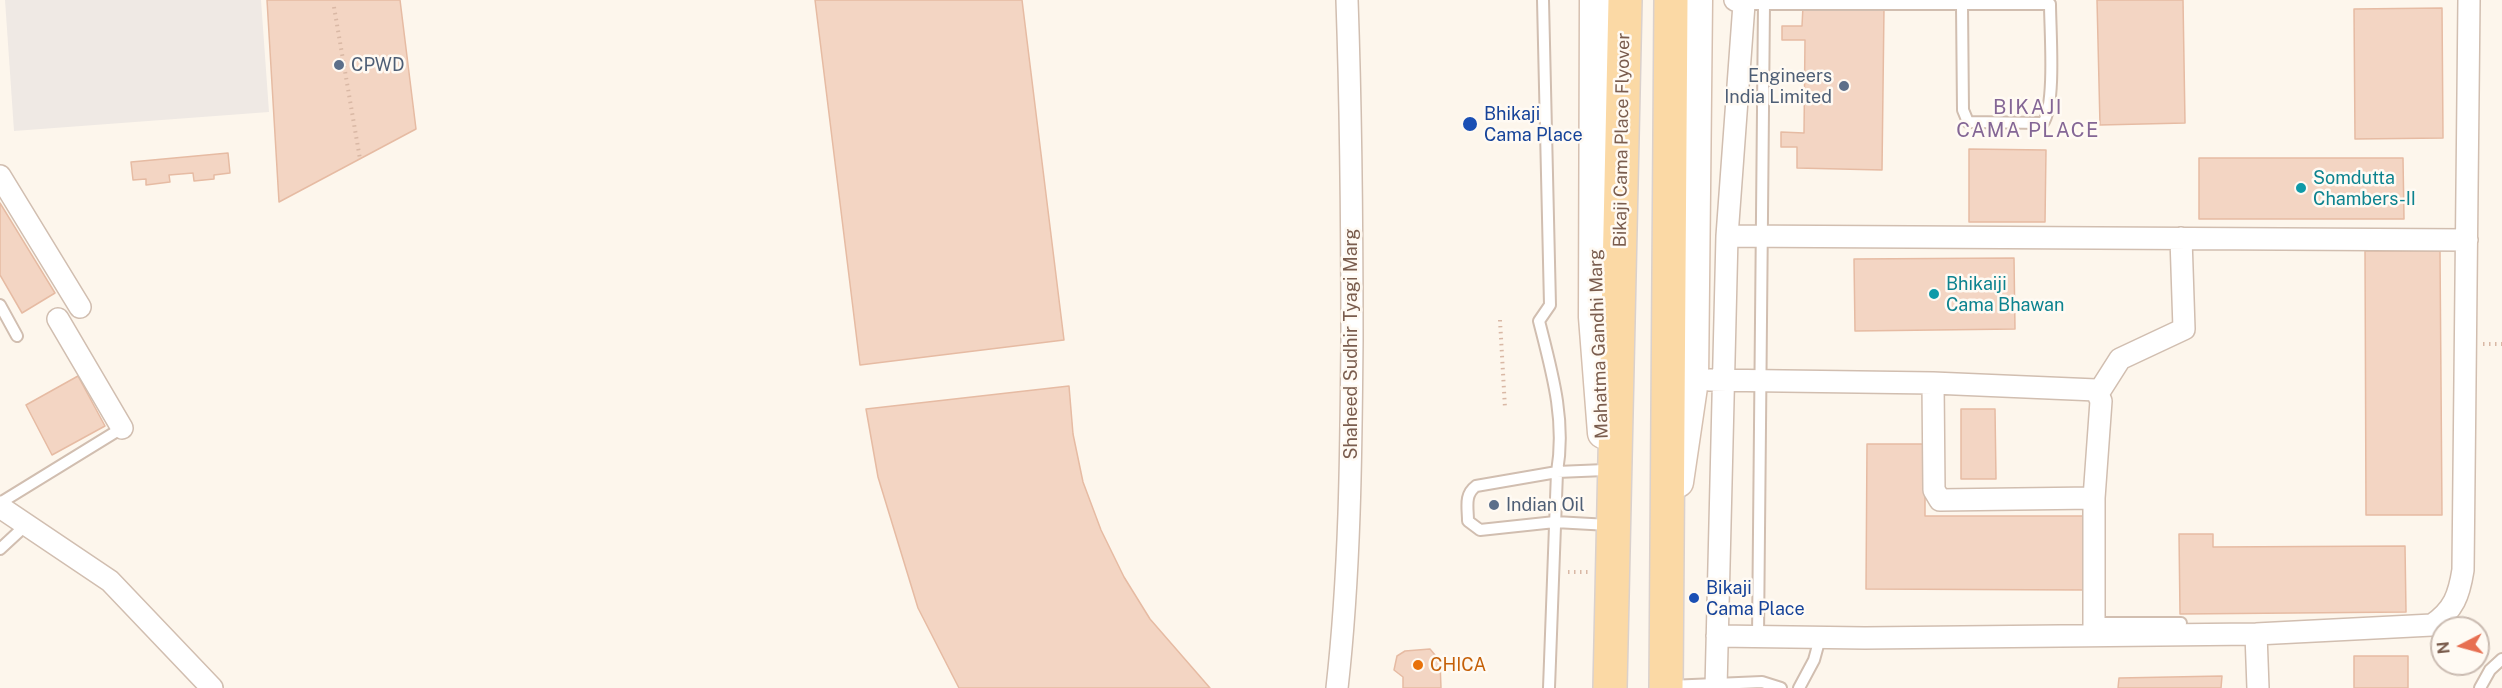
<!DOCTYPE html>
<style>
body{margin:0}
#map{position:relative;width:2502px;height:688px;overflow:hidden;background:#fdf6ec;font-family:"Public Sans",sans-serif}
canvas{display:block}
.north{position:absolute;left:2430px;top:616px;width:60px;height:60px;box-sizing:border-box;background:#fffaf3;border:2px solid #cabbb1;border-radius:50%;rotate:264deg;font-size:16px;font-weight:700;line-height:24px;text-align:center;color:#7a5c4d}
.north::after{content:'';display:block;margin:auto;width:21px;height:27px;background:#e76f51;clip-path:polygon(50% 0,100% 100%,50% 72%,0 100%)}
</style>
<div id="map">
<canvas width="2502" height="688"></canvas>
<div class="north">N</div>
</div>
<script>
const context = document.querySelector('canvas').getContext('2d');
context.lineJoin = 'round';
function paint(path, color) { context.fillStyle = color; context.fill(path, 'evenodd'); }
function stroke(path, color, width, dash) { context.strokeStyle = color; context.lineWidth = width; context.lineCap = dash ? 'butt' : 'round'; context.setLineDash(dash || []); context.stroke(path); }
function drawText(font, color, halo, rows, align = 'center') {
  context.font = font + ' "Public Sans",sans-serif'; context.lineWidth = 5; context.setLineDash([]); context.textBaseline = 'middle'; context.strokeStyle = halo; context.fillStyle = color; for (const [text, x, y, turn = 0] of rows) {
    context.save(); context.translate(x, y); context.rotate((+turn || 0) * Math.PI / 180); context.textAlign = isNaN(turn) ? turn : align; if (halo) context.strokeText(text, 0, 0); context.fillText(text, 0, 0); context.restore();
  }
}
paint(new Path2D(`
 M5,0H261L269,112L14,131Z`), '#efe9e4');
const building = new Path2D(`
 M267,0H400L416,129L279,202Z
 M815,0H1022L1064,340L860,365Z
 M2097,0H2183L2185,123L2100,125Z
 M1803,6L1884,8L1882,170L1797,168V147H1781V132L1804,133L1805,40H1782V26H1802Z
 M2442,8L2443,138L2355,139L2354,9Z
 M1969,149L2046,150L2045,222H1969Z
 M228,153L230,173L214,175V179L194,181L193,173L169,175L170,182L146,185V179L133,180L131,162Z
 M2199,158H2403L2404,219H2199Z
 M0,203L55,293L22,313L0,275Z
 M2365,251H2440L2442,515H2366Z
 M2014,258L2015,329L1855,331L1854,259Z
 M78,376L105,426L52,455L26,405Z
 M1069,386L1073,434L1083,482L1101,530L1124,577L1150,619L1210,688H959L918,608L878,477L866,409Z
 M1961,409H1995L1996,479H1961Z
 M1867,444H1925V516H2085V590L1866,589Z
 M2179,534H2213V547L2405,546L2406,612L2180,614Z
 M1430,649L1440,661L1441,688H1403V677L1394,670L1397,656L1405,651Z
 M2354,656H2408V688H2354Z
 M2222,676L2221,688H2118L2119,678Z`);
paint(building, '#f3d5c3');
stroke(building, '#e6bba3', 1.5);
const lane = new Path2D(`
 M1543,0L1550,305L1539,321C1552,372 1566,420 1557,472L1476,486C1464,495 1468,507 1468,521L1480,530L1555,522L1609,525
 M1744,4H2050C2050,29 2056,105 2043,123L1968,122L1963,110L1962,6
 M0,305L17,336
 M0,503L122,428
 M0,549L26,525
 M2094,623H2181
 M1758,637L1764,4
 M1669,686L1762,682L1781,688
 M1549,688L1557,472L1605,470
 M1799,688L1814,660L1820,638
 M2480,688L2490,670L2502,659`);
const street = new Path2D(`
 M0,176L80,307
 M1727,236L2467,240
 M58,319L122,428
 M1709,380L1933,383L2096,390L2101,401L2094,498V634
 M1933,383L1934,490L1940,500L2094,498
 M2099,392L2120,359L2184,329L2181,238
 M0,507L110,581L212,688
 M2256,634L2258,688
 M1717,636L1865,638L2256,634L2432,625C2454,610 2459,595 2463,570L2469,0
 M1337,688C1350,573 1351,455 1352,340C1352,226 1351,113 1347,0
 M1716,688L1727,236L1744,4L1735,0`);
const secondary = new Path2D(`
 M1595,0L1594,317L1603,433
 M1678,482L1693,380L1697,0`);
const primary = new Path2D(`
 M1610,688L1625,0
 M1666,688L1671,0`);
stroke(lane, '#d1beb0', 14);
stroke(street, '#d1beb0', 24);
stroke(secondary, '#d6c0b0', 33);
stroke(primary, '#dad1cd', 36);
stroke(new Path2D(`
 M334,7L360,159
 M1500,320L1505,408
 M2483,344H2502
 M1568,572H1588`), '#d9b8a5', 4, [1.5, 4.5]);
stroke(lane, '#fff', 10);
stroke(street, '#fff', 21);
stroke(secondary, '#fff', 30);
stroke(primary, '#fbd9a5', 33);
for (const [x, y, r, color] of [
 [339,65,6,"#5c6f8a"],
 [1844,86,6,"#5c6f8a"],
 [1470,124,8,"#1a4fb4"],
 [2301,188,6,"#0f9aa8"],
 [1934,294,6,"#0f9aa8"],
 [1494,505,6,"#5c6f8a"],
 [1694,598,6,"#1a4fb4"],
 [1418,665,6,"#e8710a"]
]) { const dot = new Path2D(); dot.arc(x, y, r, 0, 2 * Math.PI); context.fillStyle = color; context.fill(dot); stroke(dot, '#fffaf3', 2); }
drawText('18px', '#4e5e75', '#fffaf3', [
 ["CPWD",351,65],
 ["Engineers",1832,76,"right"],
 ["India Limited",1832,97,"right"],
 ["Indian Oil",1506,505]
], 'left');
drawText('18px', '#164399', '#fffaf3', [
 ["Bhikaji",1484,114],
 ["Cama Place",1484,135],
 ["Bikaji",1706,588],
 ["Cama Place",1706,609]
], 'left');
drawText('18px', '#7a5c4d', '#fffaf3', [
 ["Bikaji Cama Place Flyover",1622,140,-89],
 ["Shaheed Sudhir Tyagi Marg",1351,344,-90],
 ["Mahatma Gandhi Marg",1599,344,-92]
]);
drawText('18px', '#0d838f', '#fffaf3', [
 ["Somdutta",2313,178],
 ["Chambers-II",2313,199],
 ["Bhikaiji",1946,284],
 ["Cama Bhawan",1946,305]
], 'left');
drawText('18px', '#c56008', '#fffaf3', [
 ["CHICA",1430,665]
], 'left');
context.letterSpacing = '1.5px';
drawText('20px', '#846695', '#fffaf3', [
 ["BIKAJI",2028,108],
 ["CAMA PLACE",2028,131]
]);
context.letterSpacing = '0px';
</script>
